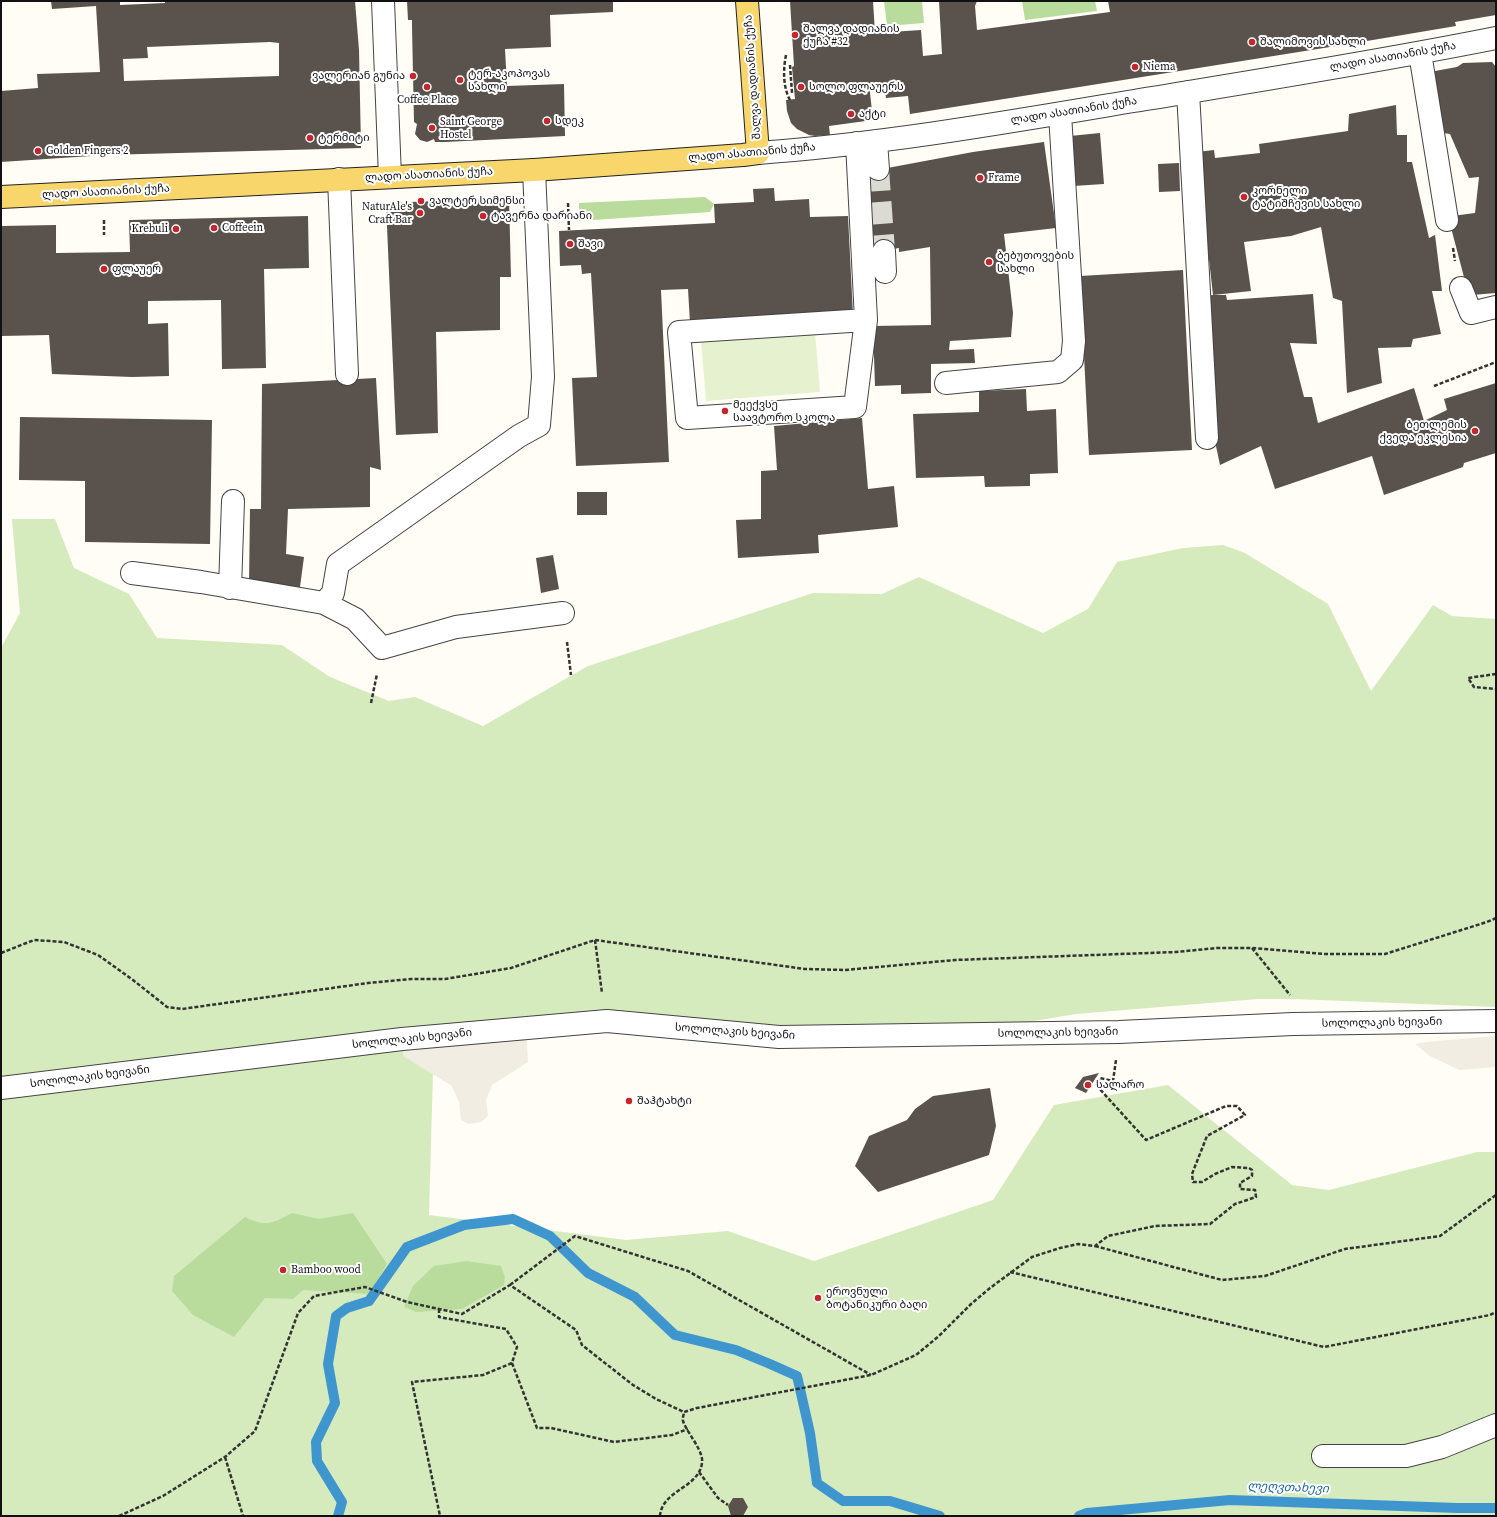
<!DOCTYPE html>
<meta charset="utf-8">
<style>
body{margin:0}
#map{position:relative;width:1497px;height:1517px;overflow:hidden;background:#fffdf5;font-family:"Source Serif 4",serif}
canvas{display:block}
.frame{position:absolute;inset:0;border:2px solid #111;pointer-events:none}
</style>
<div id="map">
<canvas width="1497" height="1517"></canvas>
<div class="frame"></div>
</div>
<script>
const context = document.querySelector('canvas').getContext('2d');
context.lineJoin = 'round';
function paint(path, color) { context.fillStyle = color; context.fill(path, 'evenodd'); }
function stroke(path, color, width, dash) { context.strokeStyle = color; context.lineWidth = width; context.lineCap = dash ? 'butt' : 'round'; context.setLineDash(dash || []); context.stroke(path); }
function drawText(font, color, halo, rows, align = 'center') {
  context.font = font + ' "Source Serif 4","Noto Sans Georgian",serif'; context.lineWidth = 4; context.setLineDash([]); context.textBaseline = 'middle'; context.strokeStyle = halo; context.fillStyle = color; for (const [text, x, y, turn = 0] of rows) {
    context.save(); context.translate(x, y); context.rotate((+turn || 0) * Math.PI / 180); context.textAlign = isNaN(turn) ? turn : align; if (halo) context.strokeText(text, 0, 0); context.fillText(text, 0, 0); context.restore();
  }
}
paint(new Path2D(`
 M12,519H55L74,568L129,594L157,638L282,645L330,677L389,701L415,697L483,726L588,666L734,619L813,593L882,594L919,577L1043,633L1088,609L1117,562L1183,548L1223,545L1245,553L1328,604L1371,691L1433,605L1452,616L1496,619V1007L1294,999H1258L1076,1014L949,1035L607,1021L434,1036L429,1215L626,1240L728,1231L814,1261L993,1200L1054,1105L1168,1085L1292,1185L1329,1190L1477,1152H1496V1516H1V648L20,613Z`), '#d5ebbd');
paint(new Path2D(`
 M884,1H922L924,23L887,26Z
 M1022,1H1095L1097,11L1025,20Z
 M705,197L714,204L710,212L579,221V203Z
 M292,1213L319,1219L353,1213L387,1264L369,1294L303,1290L293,1299L265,1298L234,1337L193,1315L172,1291L174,1276L245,1217C265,1227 272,1224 292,1213Z
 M467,1261L501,1266L505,1277L504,1285L462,1309L416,1312L404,1307L413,1286L434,1266Z`), '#b9dc9c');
paint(new Path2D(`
 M815,332L820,392L706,401L701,341Z`), '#e6f2cf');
paint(new Path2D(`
 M526,1028L528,1062L492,1085L486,1100L488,1116L481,1122L469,1124L461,1120L459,1102L452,1086L403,1056L402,1039Z
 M1496,1036V1067L1459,1070L1430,1056L1415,1044L1426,1042Z`), '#f1ede2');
stroke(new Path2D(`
 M338,1516L342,1502L317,1461L316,1442L335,1403L328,1364L336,1316L347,1308L369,1301L407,1247L464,1225L513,1219L550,1236L588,1273L635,1297L675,1335L736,1350L770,1364L797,1376L810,1433L817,1483L843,1501H890L940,1516
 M1079,1516L1087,1513L1230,1500L1457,1508H1496`), '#3f96cf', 10);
paint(new Path2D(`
 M51,1H120V5L165,3V1H355L359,50L361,148L106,155L1,162V91L38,88L37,74L100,72L96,6L52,9ZM270,42L279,43V76L124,81L123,59L148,58L147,47Z
 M407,1H613V12L550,15L551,47L505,49L507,86L564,84L565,136L445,142H435L434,139L427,142L420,140L415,134L417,124L414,122L412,27V20H408Z
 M790,1H873L875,33L921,30L923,56L942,54L939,1H977L975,6L977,30L1110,12L1108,1H1496V15L1455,22L1456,26L1355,43L910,114L908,96L886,98L884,83L869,84L873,120L829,126L830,135L815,136L809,135L797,129L791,123L787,111L786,100L795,99L792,67L794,66Z
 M1492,62L1496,67V293L1472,295L1470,282L1465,281L1449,220L1452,216L1475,213L1479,177L1469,178L1450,134L1436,132L1435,71L1457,67L1463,63Z
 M1396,105L1397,135H1407V162H1412L1429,238L1435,235L1442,291H1432L1441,334L1413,339L1411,347L1378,348L1382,383L1347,393L1342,301L1333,298L1321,227L1291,236L1244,242L1251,291L1213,295H1226L1227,300L1313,294L1317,344L1290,343L1304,397H1312L1318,423L1414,388L1424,421L1447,410L1444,399L1496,383V453L1464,463L1463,467L1384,495L1372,456L1275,489L1261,446L1220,465L1212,427L1217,421L1212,335L1202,296L1213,295L1197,152L1214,150L1215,158L1260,153L1259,144L1348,131L1349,114Z
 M1100,133L1104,184L1073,186L1070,136Z
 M1044,142L1056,228L1004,234L1013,313L1011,337L950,341L949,350L974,349L975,363L931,364V393L901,394V385L875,386L873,326L931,325L930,247L899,252V248L871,253L866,172L973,152Z
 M1179,163L1180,191L1159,192L1158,164Z
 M774,188L775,201L809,199L810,217L848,216L853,315L690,323L688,289L661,290L669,462L576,466L572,378L597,377L591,273L582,274L581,265L560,266L559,231L715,223L714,204L754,202L753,189Z
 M509,198L511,277H500V330L436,332L438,433L396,435L386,203Z
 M308,216L309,268L264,269L266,368L222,369L221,300L148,301V324L168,323L169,376L132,377L52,374L49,335L1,336V226L56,225V253L130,252L129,220Z
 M1183,270L1192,450L1089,455L1080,276Z
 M376,378L381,470L370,467V507L288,509L286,554L304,557L300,587L249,583L250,509H261L262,384Z
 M1026,389L1027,411L1056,409L1058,473L1030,474V486L985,487L984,476L916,478L913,414L979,412V391Z
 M20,417L212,420L210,544L85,542V481L19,480Z
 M862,418L868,489L894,486L898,527L818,535L819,553L738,558L736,520L761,519V471L777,470L774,426Z
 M577,492H607V515H577Z
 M553,555L559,589L541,593L536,558Z
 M1099,1073L1086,1093L1075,1088L1083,1077Z
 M990,1088L996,1126L989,1155L878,1192L855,1166L869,1136L907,1120L915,1109L933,1096Z
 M733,1498H743L748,1507L743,1516H731L728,1506Z`), '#5a524d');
stroke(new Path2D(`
 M878,169L884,251`), '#dbdad3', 22, [22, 11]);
const minor = new Path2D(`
 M383,1L390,177
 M1420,53L1447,220
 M1188,92L1207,438
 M876,141L878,169
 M857,143L866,320L855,407L687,418L679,332L866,320
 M758,153C884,144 1009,122 1134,101C1255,81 1376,62 1496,38
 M339,179L347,374
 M884,251L885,272
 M1461,288L1471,313L1496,307
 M946,383L1058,372L1072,360L1074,341L1060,114
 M132,573L201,582L324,603L333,593L338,564L519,436L539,425L543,377L534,170
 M230,588L233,501
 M324,603L355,619L382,648L456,627L563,613
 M1,1088L402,1039L607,1021L779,1037L1119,1032L1293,1024L1496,1021
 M1323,1456H1406L1442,1447L1496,1425`);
const major = new Path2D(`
 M1,197L534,170L743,155L758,153L747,1`);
stroke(minor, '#444', 24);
stroke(major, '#222', 24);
stroke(new Path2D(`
 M786,55C783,70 783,87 790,100
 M790,65L792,93
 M568,203L569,230
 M104,220V235
 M1453,248L1455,261
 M1434,386L1496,362
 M567,642L571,675
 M1496,674L1468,678L1474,687L1496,689
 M371,703L377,674
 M595,940L602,993
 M1252,948L1290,995
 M1,953L34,940L64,942L98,955L133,980L167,1007L182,1009L368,983L411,979H445L511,968L595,940L805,969L845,970L955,960L1176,952L1217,948H1252L1325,954H1385L1487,922L1496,918
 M1095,1246L1222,1280L1265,1276L1345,1249L1440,1236L1496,1195
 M1010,1272L1324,1347L1490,1315L1496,1312
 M510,1285L575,1236L688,1271L871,1375
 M439,1309V1317L506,1329L517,1347L512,1363L483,1375L412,1382L440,1516
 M512,1363L537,1428H551L614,1442L672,1435L688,1429
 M225,1457L243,1516
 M699,1472L718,1498L728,1505
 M119,1516L163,1496L225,1457L255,1431L298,1313L314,1296L365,1287L407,1302L462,1314L510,1285L576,1330L582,1345L633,1385L656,1399L684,1412
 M660,1516C662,1490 699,1488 702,1463C704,1451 687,1433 683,1421C682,1418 684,1415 684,1412L697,1408L871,1375L916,1355L939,1336L971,1304L990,1288L1032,1257L1060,1248L1078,1244L1095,1246L1108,1236L1155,1226L1210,1224L1235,1204L1256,1197L1255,1190L1240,1189V1183L1252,1176V1170L1249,1168L1232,1167L1215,1174L1202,1182H1193L1192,1174L1207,1136L1245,1115L1237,1106H1226L1146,1140L1097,1086L1100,1078L1113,1081L1116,1060`), '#333', 2.5, [4, 2]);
stroke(minor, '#fff', 22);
stroke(major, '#f9d66b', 22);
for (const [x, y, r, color] of [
 [795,35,4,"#c4262e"],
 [1252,42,4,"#c4262e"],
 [1135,67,4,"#c4262e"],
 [413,76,4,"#c4262e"],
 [460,80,4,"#c4262e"],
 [427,87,4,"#c4262e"],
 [801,87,4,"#c4262e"],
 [851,114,4,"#c4262e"],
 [547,121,4,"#c4262e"],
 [432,128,4,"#c4262e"],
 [310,138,4,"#c4262e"],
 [38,151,4,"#c4262e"],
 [980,178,4,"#c4262e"],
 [1244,197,4,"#c4262e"],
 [421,201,4,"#c4262e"],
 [420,213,4,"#c4262e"],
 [483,216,4,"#c4262e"],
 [214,228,4,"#c4262e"],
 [176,229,4,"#c4262e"],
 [570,244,4,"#c4262e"],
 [989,262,4,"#c4262e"],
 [104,269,4,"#c4262e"],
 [725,411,4,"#c4262e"],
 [1475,431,4,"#c4262e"],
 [1088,1085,4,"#c4262e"],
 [629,1101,4,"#c4262e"],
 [283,1270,4,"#c4262e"],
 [818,1298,4,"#c4262e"]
]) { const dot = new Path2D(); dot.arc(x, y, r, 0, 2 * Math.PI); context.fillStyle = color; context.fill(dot); stroke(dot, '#fff', 1.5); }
drawText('11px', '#111', '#fff', [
 ["შალვა დადიანის",803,29],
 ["ქუჩა #32",803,42],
 ["შალიმოვის სახლი",1260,42],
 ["Niema",1143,67],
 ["ტერ-აკოპოვას",468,74],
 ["სახლი",468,87],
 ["ვალერიან გუნია",405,76,"right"],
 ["სოლო ფლაუერს",809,87],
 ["Coffee Place",427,100,"center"],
 ["აქტი",859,114],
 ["სდეკ",555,121],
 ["Saint George",440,122],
 ["Hostel",440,135],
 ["ტერმიტი",318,138],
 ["Golden Fingers 2",46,151],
 ["Frame",988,178],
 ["კორნელი",1252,191],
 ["ტატიშჩევის სახლი",1252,204],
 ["ვალტერ სიმენსი",429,201],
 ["NaturAle's",412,207,"right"],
 ["Craft Bar",412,220,"right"],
 ["ტავერნა დარიანი",491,216],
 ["Coffeein",222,228],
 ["Krebuli",168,229,"right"],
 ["შავი",578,244],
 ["ბებუთოვების",997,256],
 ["სახლი",997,269],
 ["ფლაუერ",112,269],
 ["მეექვსე",733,405],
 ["საავტორო სკოლა",733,418],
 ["ბეთლემის",1467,425,"right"],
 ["ქვედა ეკლესია",1467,438,"right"],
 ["სალარო",1096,1085],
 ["შაჰტახტი",637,1101],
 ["Bamboo wood",291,1270],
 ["ეროვნული",826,1292],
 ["ბოტანიკური ბაღი",826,1305]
], 'left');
drawText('11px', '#111', '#fff', [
 ["ლადო ასათიანის ქუჩა",1393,57,-10],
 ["შალვა დადიანის ქუჩა",753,77,-94],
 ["ლადო ასათიანის ქუჩა",1074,111,-9],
 ["ლადო ასათიანის ქუჩა",752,153,-5],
 ["ლადო ასათიანის ქუჩა",429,175,-3],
 ["ლადო ასათიანის ქუჩა",106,192,-3],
 ["სოლოლაკის ხეივანი",1382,1023,-1],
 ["სოლოლაკის ხეივანი",735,1032,4],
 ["სოლოლაკის ხეივანი",1058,1033,-1],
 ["სოლოლაკის ხეივანი",412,1039,-6],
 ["სოლოლაკის ხეივანი",90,1077,-7]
]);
drawText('italic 12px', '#1768a6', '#fff', [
 ["ლეღვთახევი",1288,1488,2]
]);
</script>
